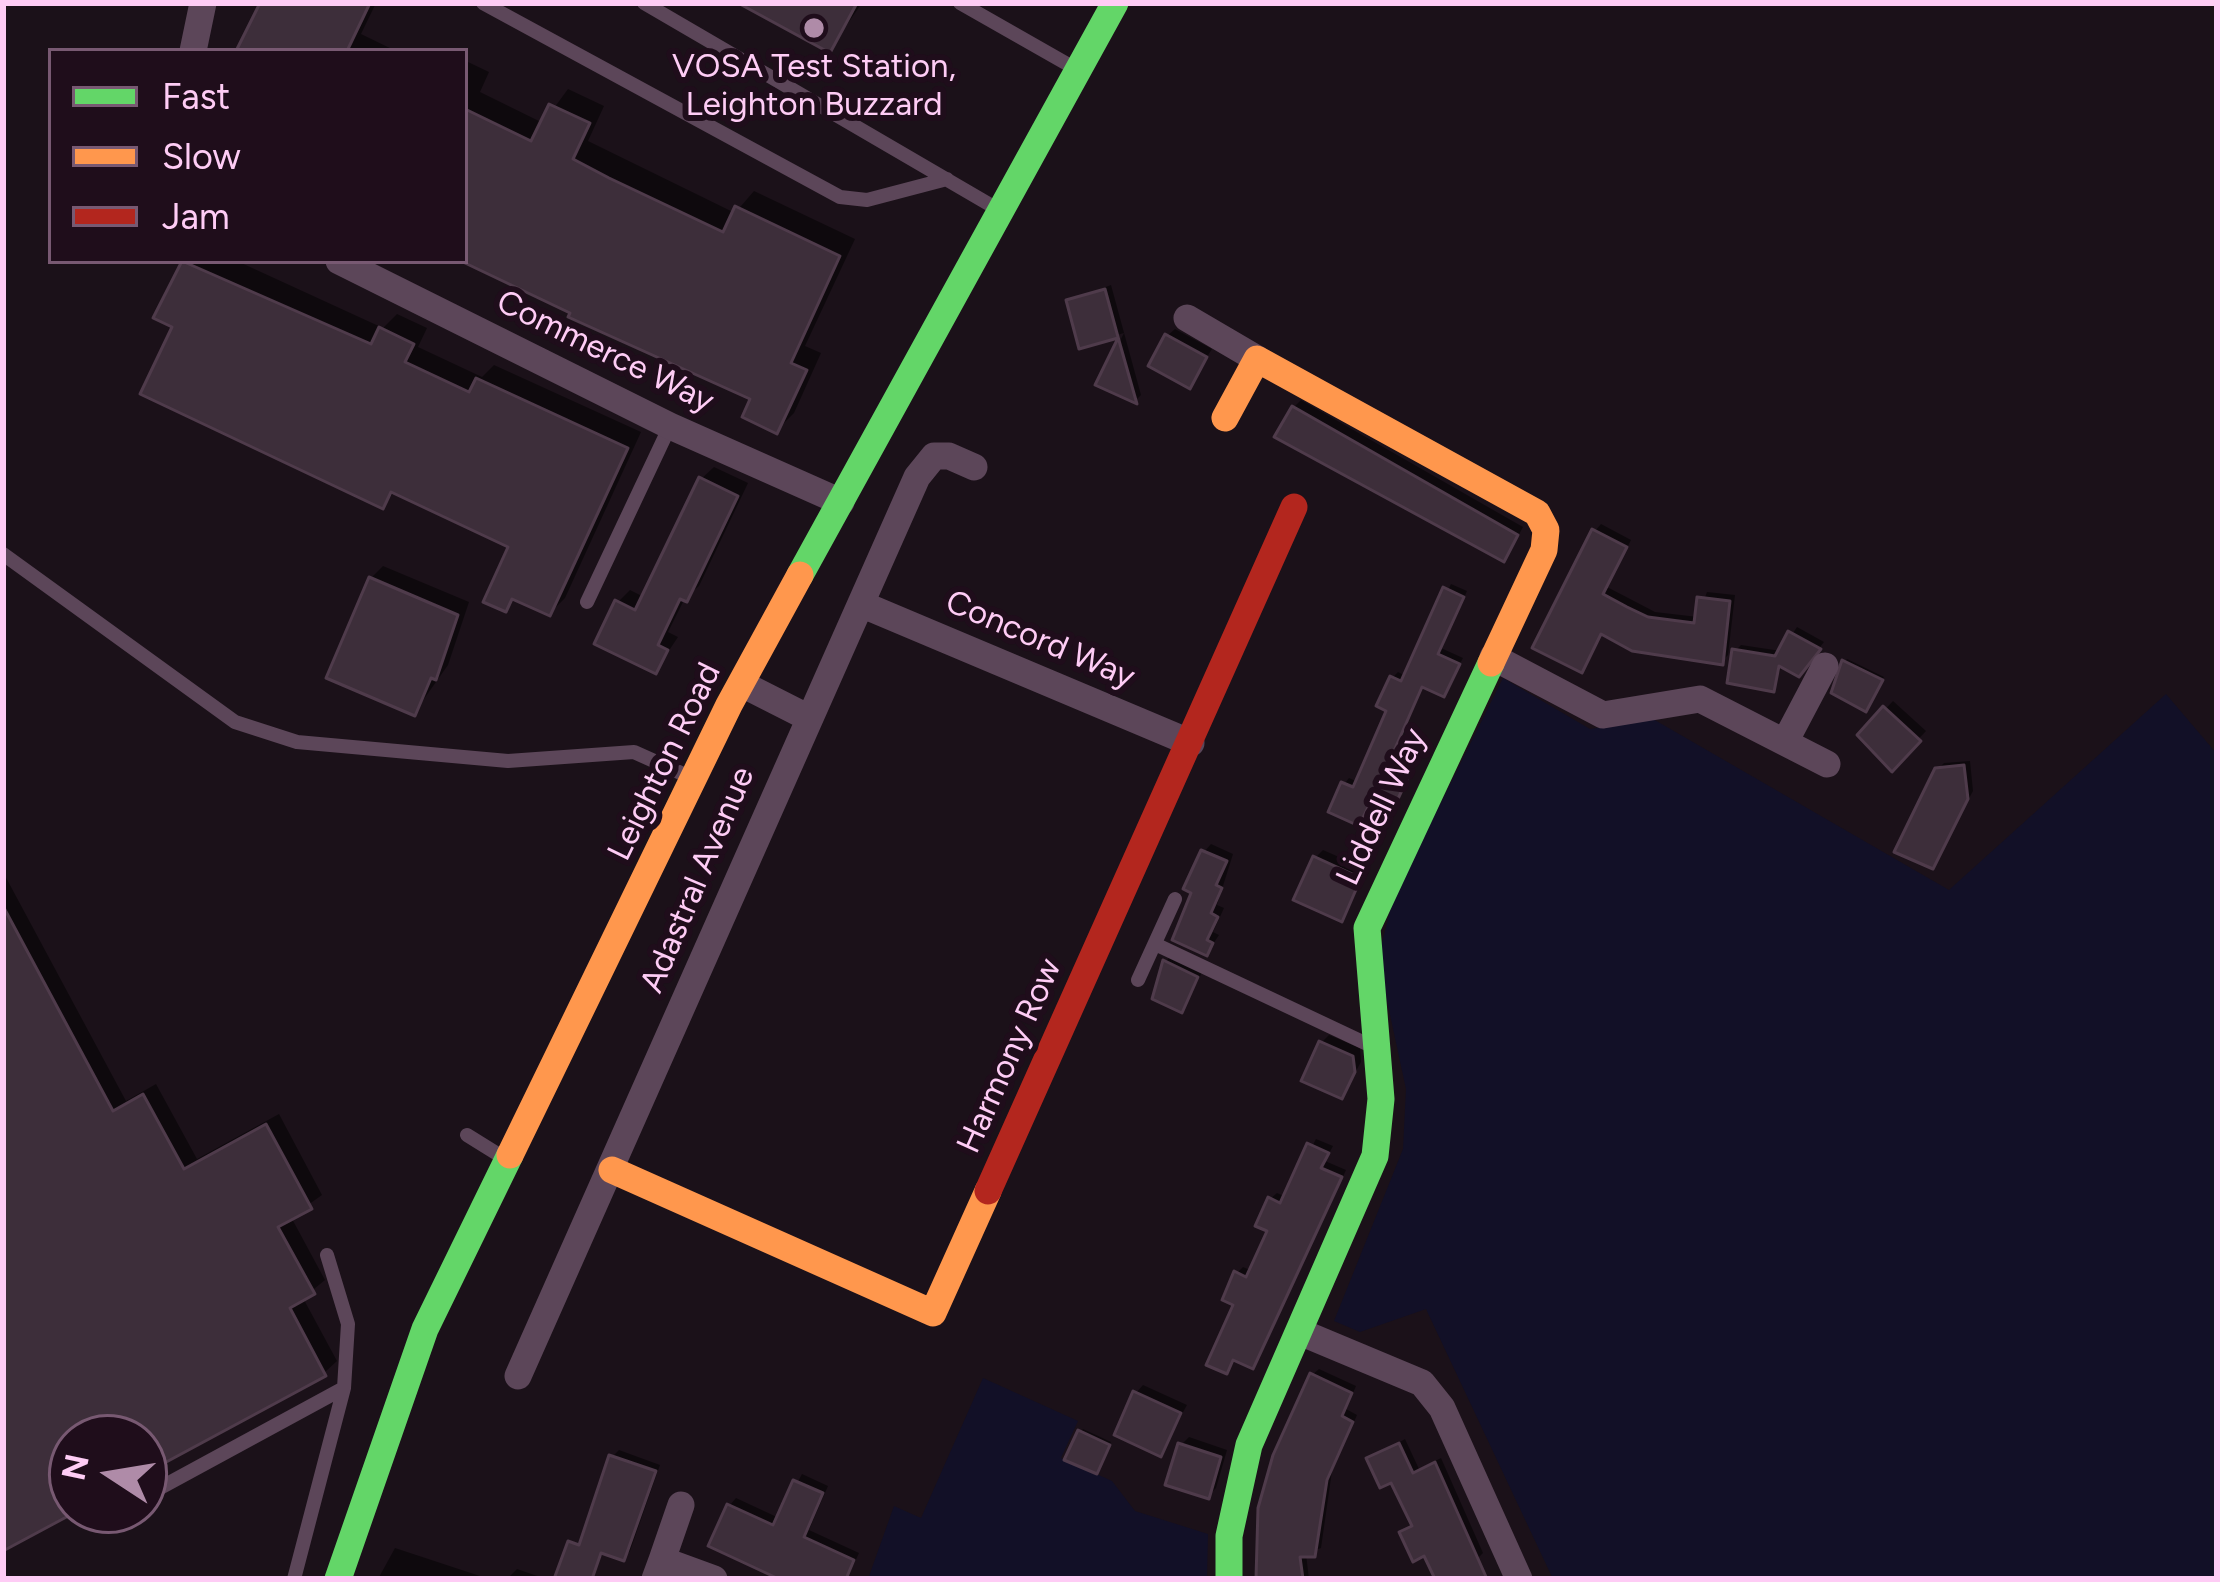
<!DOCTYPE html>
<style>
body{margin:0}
#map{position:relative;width:2220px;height:1582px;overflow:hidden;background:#1b1119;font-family:Figtree,sans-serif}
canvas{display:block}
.frame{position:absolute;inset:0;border:6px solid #feccf5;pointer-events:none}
.legend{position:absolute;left:48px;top:48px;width:420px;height:216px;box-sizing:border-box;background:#1f0d1b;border:3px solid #785972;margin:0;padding:15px 21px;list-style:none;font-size:36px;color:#feccf5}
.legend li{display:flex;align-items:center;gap:24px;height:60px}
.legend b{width:60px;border:3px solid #785972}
.north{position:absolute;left:48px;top:1414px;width:120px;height:120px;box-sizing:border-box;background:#1f0d1b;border:3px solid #785972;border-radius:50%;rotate:282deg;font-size:33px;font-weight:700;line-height:48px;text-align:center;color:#feccf5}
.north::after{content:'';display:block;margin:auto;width:42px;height:54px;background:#af8ba8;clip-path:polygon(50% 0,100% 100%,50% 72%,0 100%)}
</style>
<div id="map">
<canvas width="2220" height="1582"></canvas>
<div class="frame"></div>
<ul class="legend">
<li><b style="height:15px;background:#63d668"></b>Fast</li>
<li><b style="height:15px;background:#ff974d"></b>Slow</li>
<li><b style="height:15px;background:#b3261e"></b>Jam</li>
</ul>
<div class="north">N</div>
</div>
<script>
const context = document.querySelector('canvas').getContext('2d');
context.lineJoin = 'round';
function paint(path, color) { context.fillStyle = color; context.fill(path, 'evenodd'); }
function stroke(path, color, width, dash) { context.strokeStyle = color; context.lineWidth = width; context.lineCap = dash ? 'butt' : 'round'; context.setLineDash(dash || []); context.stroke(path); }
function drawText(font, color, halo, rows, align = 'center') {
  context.font = font + ' Figtree,sans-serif'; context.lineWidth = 12; context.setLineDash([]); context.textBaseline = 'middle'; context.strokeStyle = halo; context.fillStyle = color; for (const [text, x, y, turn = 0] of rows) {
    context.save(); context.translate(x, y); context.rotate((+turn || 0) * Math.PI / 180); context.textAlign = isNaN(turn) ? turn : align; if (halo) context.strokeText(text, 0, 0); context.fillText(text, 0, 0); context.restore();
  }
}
paint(new Path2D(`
 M1503,678L1590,729L1653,719L1949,890L2166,694L2217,754V1579H1553L1426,1309L1360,1332L1334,1321L1403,1149L1406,1089L1378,959L1393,899Z
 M983,1378L1078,1421L1061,1458L1112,1481L1135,1511L1208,1534L1207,1579H868L894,1506L921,1518Z`), '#121027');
paint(new Path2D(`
 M263,3H376L361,34L396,51H240Z
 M745,3H862L830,49Z
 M468,62L489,72L480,92L543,123L568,89L604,106L588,141L735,213L754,191L855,239L805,346L821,353L794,413L777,430L754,398L465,259Z
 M185,261H237L383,328L397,314L427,328L418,347L482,377L494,365L641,432L565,598L550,613L516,597L505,609L512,545L396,491L382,505L177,326L158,316Z
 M1111,285L1141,395L1136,400L1099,383L1124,333L1082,345L1069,301Z
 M1175,329L1212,349L1189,385L1167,336Z
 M1301,400L1523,527L1510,551L1503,558L1294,407Z
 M714,467L748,483L699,586L685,598L668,632L678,637L656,670L618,602L630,590L644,597L701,479Z
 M1601,524L1631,540L1607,587L1634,601L1655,612L1698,617L1707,592L1735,595L1728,655L1721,662L1603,632L1581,670L1595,531Z
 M383,566L469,602L448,665L414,713L371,578Z
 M1451,584L1467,591L1441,648L1463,658L1444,693L1424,684L1393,754L1415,764L1401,794L1396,799L1376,790L1358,823L1344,784L1349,778L1358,782L1390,710L1392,678L1398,672L1406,676Z
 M1797,627L1824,642L1804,667L1782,665L1773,689L1735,651L1741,645L1781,651Z
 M1847,659L1884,677L1868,705L1844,662Z
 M1893,701L1926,731L1892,767L1861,735Z
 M1970,761L1973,791L1932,866L1937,770L1944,763Z
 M1211,844L1233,854L1217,905L1224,908L1213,932L1219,935L1207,953L1204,852Z
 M1323,850L1364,868L1341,918L1315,858Z
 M3,872L126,1101L156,1084L197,1159L279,1114L322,1195L291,1217L325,1280L303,1298L337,1361L324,1373L144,1471V1438H72L73,1510L3,1548Z
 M1173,954L1204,969L1182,1009L1165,962Z
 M1329,1035L1360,1048L1361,1062L1342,1096L1321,1043Z
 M1316,1139L1333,1146L1325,1161L1346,1170L1259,1359L1252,1365L1235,1358L1226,1370L1237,1273L1243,1267L1252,1271L1271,1230L1270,1199L1277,1193L1286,1197Z
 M1319,1369L1356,1386L1346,1409L1357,1415L1332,1471L1321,1548L1306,1554L1309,1579H1259L1312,1375Z
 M1143,1385L1187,1405L1160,1453L1136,1393Z
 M1083,1429L1111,1442L1099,1468L1080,1432Z
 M1189,1437L1227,1450L1216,1488L1208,1496L1181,1445Z
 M1405,1439L1419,1469L1441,1458L1483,1553L1478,1558L1423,1553L1402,1533L1414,1524L1393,1479L1370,1459Z
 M619,1450L660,1465L630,1551L624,1557L605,1551L596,1564L612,1457Z
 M802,1474L828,1486L809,1530L859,1553L847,1579H787L730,1505L736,1498L779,1518Z
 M395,1548L489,1579H378Z
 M517,1569L546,1579H507Z`), '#0007');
const building = new Path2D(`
 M260,3H370L347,51H236Z
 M738,3H857L830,53Z
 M549,104L590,123L573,159L609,178L723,232L735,206L840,256L791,363L807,370L777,434L742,417L750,399L568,317L570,313L465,263V109L531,141Z
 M182,261L371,344L379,327L414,344L405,362L469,392L476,378L628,448L550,616L512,599L506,612L483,602L508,547L391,492L383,509L140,394L172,327L153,318Z
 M1105,289L1118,337L1137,404L1095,385L1118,338L1079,349L1066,300Z
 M1165,334L1207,357L1190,389L1148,366Z
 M1292,406L1518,535L1504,562L1274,437Z
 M699,477L738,496L687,602L680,599L658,645L668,650L656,674L594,644L615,600L635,610Z
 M1592,529L1627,547L1603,594L1627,607L1648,617L1694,623L1697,597L1730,601L1723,665L1632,651L1601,634L1582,673L1532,648Z
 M369,577L458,615L436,680L431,678L415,716L326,678Z
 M1443,587L1464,597L1438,654L1460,664L1444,697L1422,687L1390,760L1412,769L1396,803L1375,793L1359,826L1328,812L1341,782L1353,787L1386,711L1376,706L1390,676L1401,681Z
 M1788,631L1821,649L1799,677L1779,666L1774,692L1727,683L1732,649L1775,656Z
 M1842,660L1883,680L1866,712L1831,693Z
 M1883,706L1921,741L1892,772L1857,735Z
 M1964,765L1968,799L1933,869L1894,852L1935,768Z
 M1201,850L1227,861L1216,885L1222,888L1211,913L1218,917L1207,940L1213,943L1207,956L1172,940L1191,893L1183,889Z
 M1313,856L1361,878L1342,922L1293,900Z
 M3,906L113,1111L143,1094L184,1169L266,1124L312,1209L278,1227L315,1294L290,1308L326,1376L144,1474V1438H72V1514L3,1551Z
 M1163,960L1198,977L1182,1013L1152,999Z
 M1319,1041L1353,1056L1355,1072L1342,1099L1301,1081Z
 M1307,1143L1329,1153L1321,1168L1342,1177L1253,1369L1233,1360L1227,1374L1206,1365L1233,1305L1222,1300L1234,1271L1246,1277L1267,1231L1255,1226L1268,1197L1280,1203Z
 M1310,1373L1352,1393L1342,1416L1353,1422L1327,1480L1315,1557H1300L1303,1579H1256L1258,1508L1273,1455Z
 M1133,1391L1181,1413L1161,1457L1114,1435Z
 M1078,1430L1110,1445L1097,1474L1064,1460Z
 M1178,1443L1221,1457L1209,1499L1165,1485Z
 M1399,1443L1413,1473L1435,1462L1487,1579H1435L1424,1556L1413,1562L1399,1532L1412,1526L1391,1483L1380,1488L1366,1458Z
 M609,1455L656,1471L624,1561L601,1553L592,1579H554L568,1541L579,1545Z
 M793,1480L823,1493L804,1537L854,1560L846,1579H779L708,1546L727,1504L773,1525Z`);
paint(building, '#3d2e3a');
stroke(building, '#4f3b4b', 3);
stroke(new Path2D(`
 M483,3L840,197L867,200L947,179
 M644,3L999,210
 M960,3L1076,69
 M3,554L235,722L297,742L508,761L634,752L692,778
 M587,602L670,426
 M1155,944L1367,1044
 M1138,980L1175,899
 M467,1135L504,1158
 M147,1495L344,1388
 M294,1579L344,1388L348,1324L327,1255`), '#5c4659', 14);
stroke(new Path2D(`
 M193,51L203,3
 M339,261L670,426L841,502
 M1187,318L1257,359
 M861,604L1191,743
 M1493,657L1603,715L1700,699L1827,764
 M742,684L807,717
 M1786,740L1825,666
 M1300,1332L1422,1383L1442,1408L1519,1579
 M518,1376L917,477L934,456H949L974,467
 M662,1560L681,1505
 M655,1579L662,1560L714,1579`), '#5c4659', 27);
stroke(new Path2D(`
 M800,575L1115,3
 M338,1579L425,1329L510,1155
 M1229,1579V1536L1249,1445L1375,1156L1381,1099L1367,928L1491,663`), '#63d668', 27);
stroke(new Path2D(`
 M1225,418L1257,359L1537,513L1546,530L1544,550L1491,663
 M510,1155L729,705L800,575
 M612,1170L933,1313L988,1191`), '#ff974d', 27);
stroke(new Path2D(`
 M988,1191L1294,507`), '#b3261e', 27);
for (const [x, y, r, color] of [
 [814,28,12,"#af8ba8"]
]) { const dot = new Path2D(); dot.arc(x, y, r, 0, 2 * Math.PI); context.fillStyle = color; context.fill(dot); stroke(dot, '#1f0d1b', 4.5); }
drawText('33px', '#feccf5', '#1f0d1b', [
 ["VOSA Test Station,",814,67],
 ["Leighton Buzzard",814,105]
]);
drawText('33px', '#feccf5', '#1f0d1b', [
 ["Commerce Way",605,352,26],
 ["Concord Way",1040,640,23],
 ["Leighton Road",665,762,-64],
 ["Liddell Way",1382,807,-65],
 ["Adastral Avenue",698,880,-67],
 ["Harmony Row",1010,1056,-66]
]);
</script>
